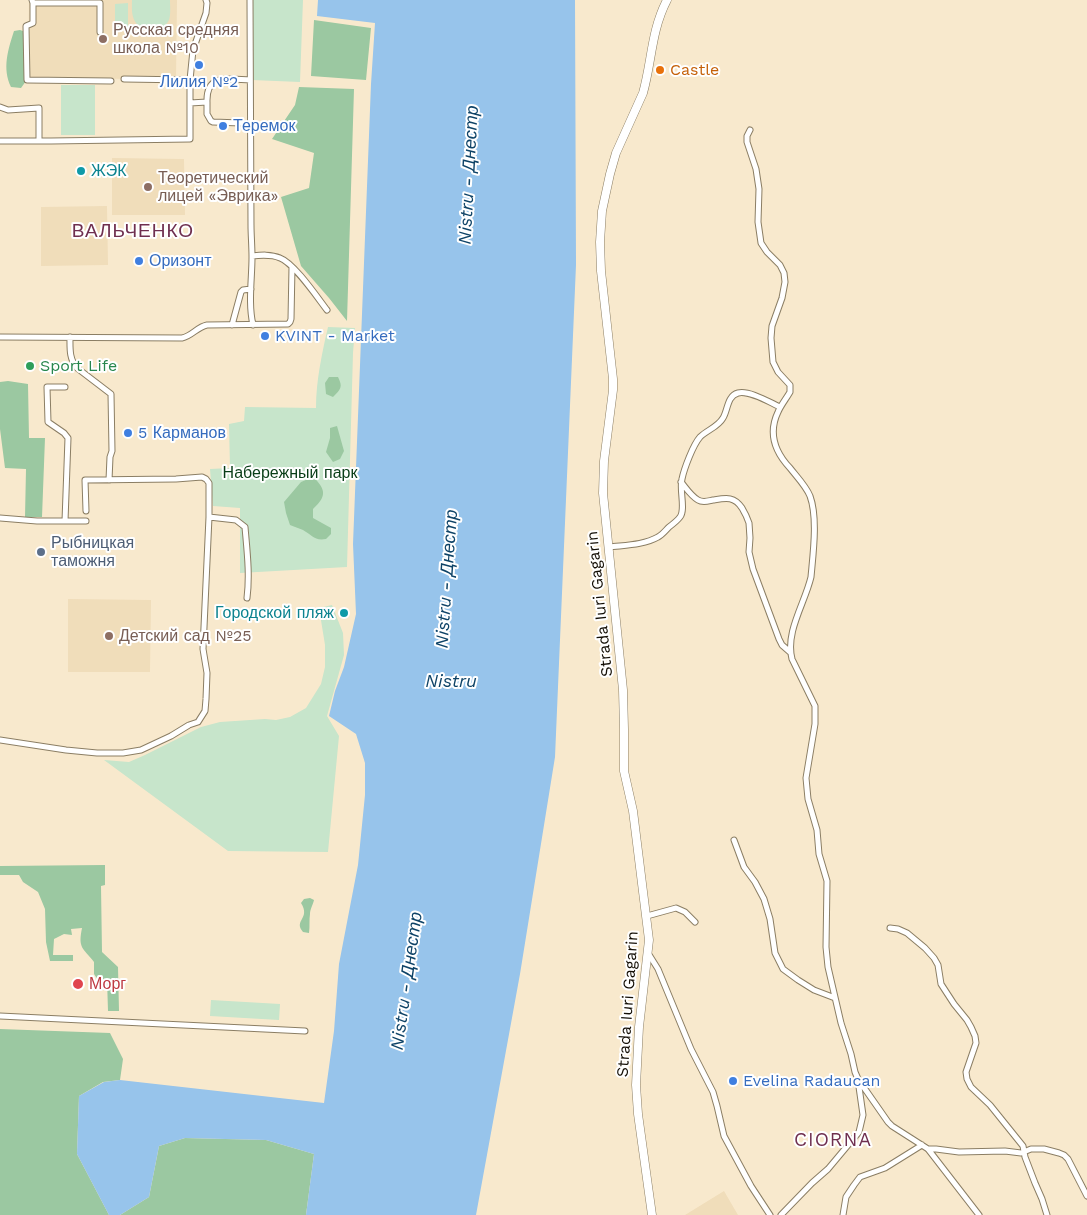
<!DOCTYPE html>
<meta charset="utf-8">
<style>
body{margin:0}
canvas{display:block;background:#f8e9cd}
</style>
<canvas width="1087" height="1215"></canvas>
<script>
const context = document.querySelector('canvas').getContext('2d');
context.lineJoin = 'round';
function paint(path, color) { context.fillStyle = color; context.fill(path, 'evenodd'); }
function stroke(path, color, width, dash) { context.strokeStyle = color; context.lineWidth = width; context.lineCap = dash ? 'butt' : 'round'; context.setLineDash(dash || []); context.stroke(path); }
function drawText(font, color, halo, rows, align = 'center') {
  context.font = font + ' "Work Sans",sans-serif'; context.lineWidth = 4; context.setLineDash([]); context.textBaseline = 'middle'; context.strokeStyle = halo; context.fillStyle = color; for (const [text, x, y, turn = 0] of rows) {
    context.save(); context.translate(x, y); context.rotate((+turn || 0) * Math.PI / 180); context.textAlign = isNaN(turn) ? turn : align; if (halo) context.strokeText(text, 0, 0); context.fillText(text, 0, 0); context.restore();
  }
}
paint(new Path2D(`
 M29,0H177L176,80L28,77Z
 M112,158L184,159L185,215H112Z
 M107,206L108,265L41,266V207Z
 M68,599L151,600L150,672H68Z
 M724,1191L738,1215H685Z`), '#f0ddba');
paint(new Path2D(`
 M132,0H170C170,6 171,14 169,20C163,32 144,35 136,23C131,16 132,8 132,0Z
 M252,0H303L300,82L252,80Z
 M128,3V27H115V4Z
 M61,85H95V135H61Z
 M328,327L355,328L353,353L347,567L240,573V508L213,506L210,469L230,468L229,424L244,421L245,407L316,408C316,381 322,353 328,327Z
 M332,605L343,633L344,655L327,716L339,736L328,852L228,851L104,760L129,762L145,755L201,727L220,722L265,719L276,720L290,717L306,708L321,684L325,667V645L319,608Z
 M211,1000L280,1004L279,1020L210,1016Z`), '#c7e5cb');
paint(new Path2D(`
 M314,20L371,28L366,80L311,76Z
 M20,30L26,32V81L21,88L11,87C2,68 8,50 14,31Z
 M299,87L354,89L347,321L329,298L301,266L281,197L309,188L314,153L272,139L295,105Z
 M329,377H338C343,387 341,389 333,397L326,394L325,383Z
 M8,381L28,384L29,438H45L42,517H25L26,469L5,468L0,429V382Z
 M337,426L344,451L340,459L333,462L326,452L330,438V428Z
 M313,477C327,490 326,497 313,509V518L331,528V534L326,539C314,541 312,535 303,530C299,528 294,527 290,525L286,513L284,502L301,482Z
 M105,865V885L101,886L102,952L118,967L119,1011H108L107,979L100,983L94,974V962C82,947 78,948 82,928L71,929L72,935L64,934L54,939L53,955H73V961H50L46,942L45,909L38,892L23,882L19,875H0V866Z
 M310,898L314,900C313,905 310,909 310,914C309,920 310,926 309,933L303,932C293,920 311,919 301,903L304,899Z
 M0,1029L110,1033L123,1059L120,1080L103,1082L79,1096L77,1154L109,1215H0Z
 M185,1138L266,1140L314,1154L306,1215H120L149,1197L159,1146Z`), '#9bc8a1');
paint(new Path2D(`
 M318,0H575L576,265L555,757L520,974L476,1215H306L314,1154L266,1140L185,1138L159,1146L149,1197L120,1215H109L77,1154L79,1096L104,1082L120,1080L324,1103L334,1031L339,964L358,865L365,795V763L356,734L329,716L335,691L344,667L356,614L353,544L371,84L375,23L317,16Z`), '#97c4eb');
const minor = new Path2D(`
 M32,0L33,3V23L26,26L27,80L111,81
 M250,0L251,225C251,235 252,246 252,257C252,279 248,303 253,325
 M33,3H100V32
 M124,79L190,80
 M207,102V114L211,121L213,122L241,123
 M190,103L207,102C206,73 228,79 250,80
 M0,107L8,110L39,108V141
 M750,130L747,136V142L756,169L759,189L758,222L761,243L767,252L780,265L784,273L785,282L782,298L772,326L771,338L773,362L778,372L790,385V392C786,399 781,405 778,412C768,433 775,452 790,468C797,477 806,486 810,496C818,518 813,554 811,577C805,603 785,632 792,659L815,706V724L806,778L808,799L817,830L819,854L827,881L826,947L828,967L841,1023L851,1054L855,1072L858,1079L888,1122L892,1126L928,1149L979,1215
 M0,141H51L190,139V80L193,50L206,13L207,3L206,0
 M252,256C261,255 271,254 280,258C294,263 317,297 327,310
 M232,325L241,292L243,290L251,289
 M0,337L182,338C192,336 197,327 207,325L288,324L290,322L291,319L292,267
 M70,337C70,348 69,359 77,368L111,394L112,451L110,457L109,480
 M65,387H47L48,422L64,433L68,438L65,521
 M681,482C686,488 691,496 698,500C703,503 708,501 713,500C726,498 734,496 742,508C745,513 747,517 749,523L750,538L749,552L753,569L779,639L782,645L790,652
 M209,517L236,520L245,527C247,551 250,574 247,598
 M0,518L37,521H86
 M609,547C625,545 644,545 658,537C662,535 665,531 669,527C673,524 677,521 680,517C686,509 679,490 682,479C684,469 693,445 700,437C707,430 718,427 723,418C728,410 727,396 738,393C749,390 769,402 780,407
 M0,740L66,750L97,753H123L141,750L171,736L189,725L198,722L205,711L206,699L207,673L203,649L209,517V483L206,479L202,477L176,479L85,480L86,511
 M734,840L744,867L755,882L764,899L770,919L775,953L783,969L798,980L814,990L835,998
 M647,916L676,908L685,912L695,922
 M890,928L898,929L907,933L925,948L934,958L938,965L941,984L954,1004L967,1020L971,1027L975,1036L976,1043L966,1072L967,1079L971,1087L990,1105L1023,1146L1025,1157L1035,1183L1042,1199L1047,1215
 M648,953L658,969L691,1049L713,1092L717,1106L724,1136L751,1186L770,1215
 M0,1016L305,1031
 M928,1149H936L959,1152L1005,1151L1021,1153L1031,1149H1044L1059,1153L1064,1155L1068,1159L1087,1196
 M781,1215L812,1183L828,1169L859,1132L863,1115L858,1080
 M843,1215L846,1197L854,1185L860,1177L885,1168L922,1145`);
const secondary = new Path2D(`
 M652,1215L638,1114L636,1085L639,1027L649,940L633,811L624,771V729L623,690L603,493L604,461L613,390V379L601,271L600,242L602,211L610,174L616,153L643,93C652,61 651,31 667,0`);
stroke(minor, '#8b7e64', 7);
stroke(secondary, '#8b7e64', 9);
stroke(minor, '#fff', 5);
stroke(secondary, '#fff', 8);
for (const [x, y, r, color] of [
 [103,39,5,"#8d6e63"],
 [199,65,5,"#3f7fe0"],
 [660,70,5,"#e8710a"],
 [223,126,5,"#3f7fe0"],
 [81,171,5,"#0f9aa8"],
 [148,187,5,"#8d6e63"],
 [139,261,5,"#3f7fe0"],
 [265,336,5,"#3f7fe0"],
 [30,366,5,"#2e9e5b"],
 [128,433,5,"#3f7fe0"],
 [41,552,5,"#5c6f8a"],
 [344,613,5,"#0f9aa8"],
 [109,636,5,"#8d6e63"],
 [78,984,6,"#e0444e"],
 [733,1081,5,"#3f7fe0"]
]) { const dot = new Path2D(); dot.arc(x, y, r, 0, 2 * Math.PI); context.fillStyle = color; context.fill(dot); stroke(dot, '#fff', 2); }
drawText('16px', '#785e54', '#fff', [
 ["Русская средняя",113,30],
 ["школа №10",113,48],
 ["Теоретический",158,178],
 ["лицей «Эврика»",158,196],
 ["Детский сад №25",119,636]
], 'left');
drawText('16px', '#c56008', '#fff', [
 ["Castle",670,70]
], 'left');
drawText('16px', '#366cbe', '#fff', [
 ["Лилия №2",199,82,"center"],
 ["Теремок",233,126],
 ["Оризонт",149,261],
 ["KVINT - Market",275,336],
 ["5 Карманов",138,433],
 ["Evelina Radaucan",743,1081]
], 'left');
drawText('16px', '#0d838f', '#fff', [
 ["ЖЭК",91,171],
 ["Городской пляж",334,613,"right"]
], 'left');
drawText('16px', '#27864d', '#fff', [
 ["Sport Life",40,366]
], 'left');
drawText('16px', '#093d17', '#fff', [
 ["Набережный парк",290,473]
]);
drawText('16px', '#4e5e75', '#fff', [
 ["Рыбницкая",51,543],
 ["таможня",51,561]
], 'left');
drawText('16px', '#130e05', '#fff', [
 ["Strada Iuri Gagarin",600,604,-96],
 ["Strada Iuri Gagarin",628,1004,-86]
]);
drawText('16px', '#be3a42', '#fff', [
 ["Морг",89,984]
], 'left');
drawText('italic 18px', '#0e4367', '#fff', [
 ["Nistru - Днестр",469,175,-87],
 ["Nistru - Днестр",447,579,-86],
 ["Nistru",451,682],
 ["Nistru - Днестр",407,981,-82]
]);
context.letterSpacing = '1px';
drawText('19px', '#6f2f4f', '#fff', [
 ["ВАЛЬЧЕНКО",133,231],
 ["CIORNA",833,1140]
]);
context.letterSpacing = '0px';
</script>
